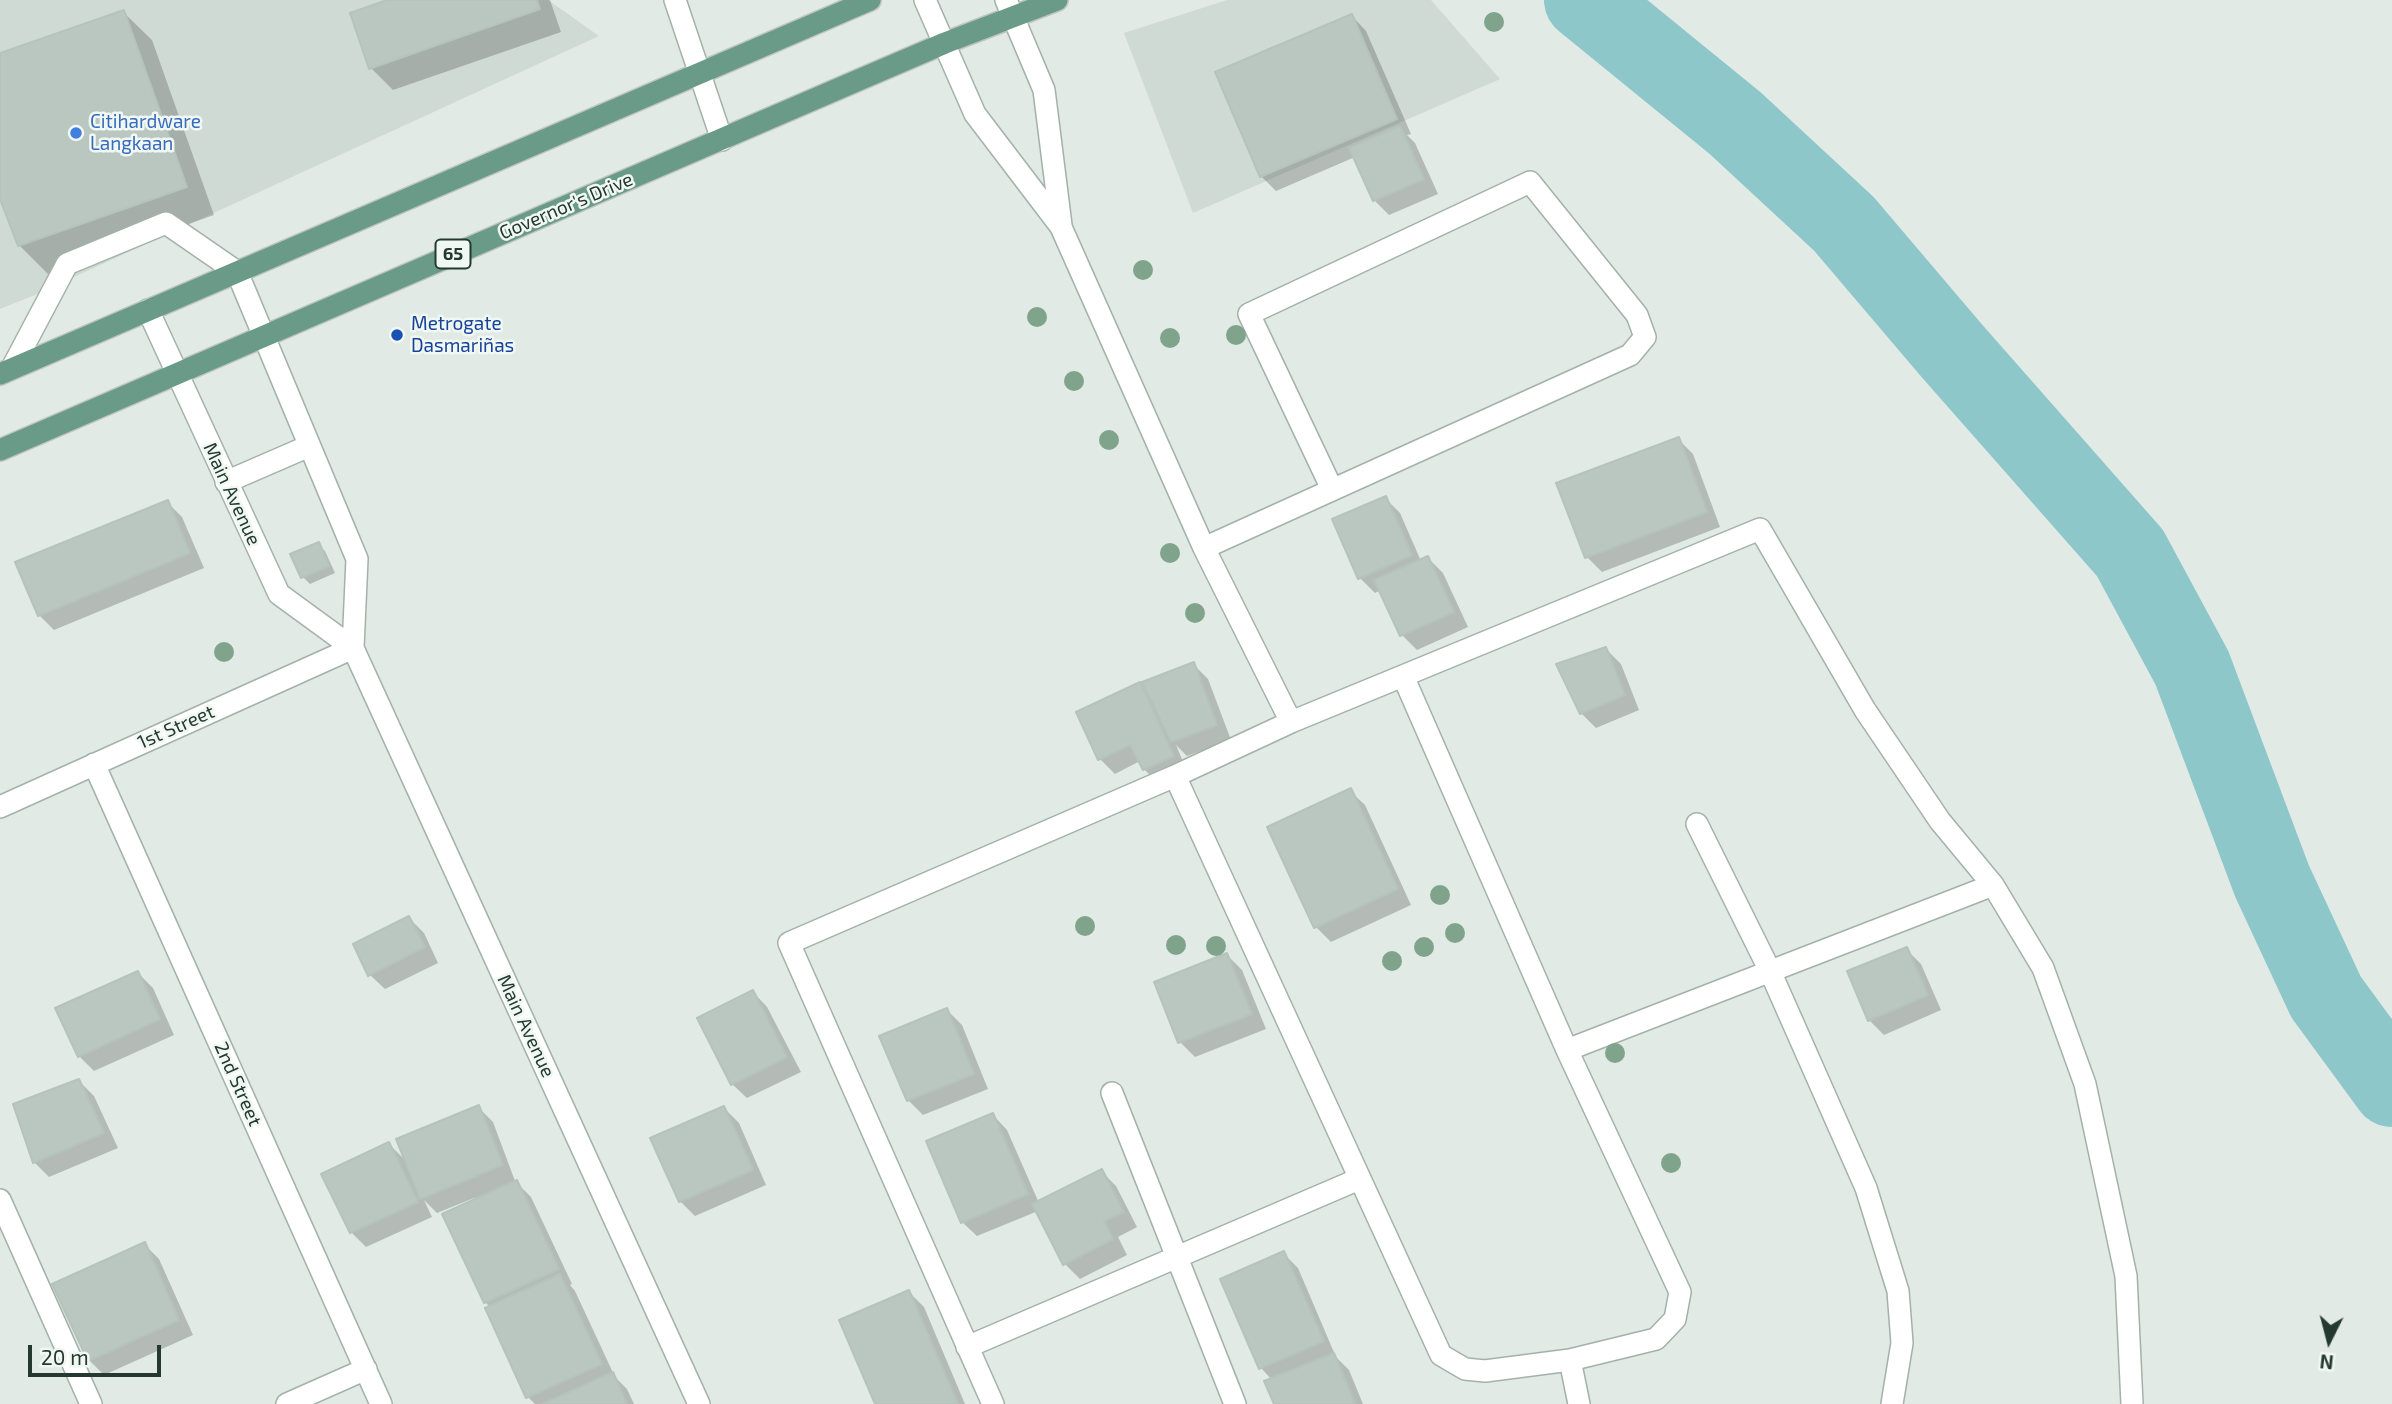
<!DOCTYPE html>
<meta charset="utf-8">
<style>
body{margin:0}
#map{position:relative;width:2392px;height:1404px;overflow:hidden;background:#e1eae5;font-family:"Exo 2",sans-serif}
canvas{display:block}
.north{position:absolute;left:2294px;top:1306px;width:70px;height:70px;-webkit-text-stroke:5px #f1f7f3;paint-order:stroke;rotate:186deg;font-size:19px;font-weight:700;line-height:28px;text-align:center;color:#233931}
.north::after{content:'';display:block;margin:auto;width:24px;height:32px;background:#233931;clip-path:polygon(50% 0,100% 100%,50% 72%,0 100%)}
.scale{position:absolute;left:28px;top:1345px;width:133px;height:32px;box-sizing:border-box;border:4px solid #233931;border-top:0;padding-left:9px;font-size:21px;line-height:24px;white-space:nowrap;color:#233931;-webkit-text-stroke:5px #f1f7f3;paint-order:stroke}
</style>
<div id="map">
<canvas width="2392" height="1404"></canvas>
<div class="north">N</div>
<div class="scale">20 m</div>
</div>
<script>
const context = document.querySelector('canvas').getContext('2d');
context.lineJoin = 'round';
function paint(path, color) { context.fillStyle = color; context.fill(path, 'evenodd'); }
function stroke(path, color, width, dash) { context.strokeStyle = color; context.lineWidth = width; context.lineCap = dash ? 'butt' : 'round'; context.setLineDash(dash || []); context.stroke(path); }
function drawText(font, color, halo, rows, align = 'center') {
  context.font = font + ' "Exo 2",sans-serif'; context.lineWidth = 5; context.setLineDash([]); context.textBaseline = 'middle'; context.strokeStyle = halo; context.fillStyle = color; for (const [text, x, y, turn = 0] of rows) {
    context.save(); context.translate(x, y); context.rotate((+turn || 0) * Math.PI / 180); context.textAlign = isNaN(turn) ? turn : align; if (halo) context.strokeText(text, 0, 0); context.fillText(text, 0, 0); context.restore();
  }
}
paint(new Path2D(`
 M0,0H548L599,36L35,295L0,309Z
 M1227,0H1431L1500,79L1193,213L1124,33Z`), '#cfdad4');
paint(new Path2D(`
 M393,0H550L561,32L393,90L371,68Z
 M123,12L152,40L214,215L48,274L19,245L0,194V55Z
 M1352,16L1366,31L1411,134L1407,135L1415,143L1438,194L1389,215L1374,200L1355,157L1276,191L1261,176Z
 M1678,439L1693,454L1720,527L1602,572L1587,557Z
 M1385,498L1400,513L1421,561L1428,558L1443,573L1468,627L1417,650L1402,635L1381,590L1375,593L1360,578Z
 M167,502L182,517L204,568L54,630L39,615L18,563Z
 M318,544L325,551L335,573L310,584L303,577L292,555Z
 M1606,649L1621,664L1639,710L1596,728L1581,713Z
 M1193,664L1208,679L1231,740L1187,756L1176,745L1187,771L1159,784L1144,769L1140,761L1115,774L1100,759L1139,684L1149,693Z
 M1350,791L1365,805L1411,905L1331,942L1316,927Z
 M409,918L424,933L438,963L385,989L370,975Z
 M1906,949L1921,964L1941,1010L1884,1035L1869,1020Z
 M1227,955L1242,970L1266,1029L1195,1057L1180,1042Z
 M138,973L153,988L174,1035L94,1071L79,1056Z
 M753,992L767,1007L801,1072L747,1098L732,1084Z
 M947,1010L962,1025L988,1089L923,1115L908,1100Z
 M79,1081L94,1096L118,1148L49,1177L34,1162L15,1105Z
 M478,1107L493,1122L515,1181L531,1197L572,1284L570,1285L575,1291L615,1377L627,1389L634,1404H535L528,1397L491,1308L485,1302L474,1198L437,1213L424,1200L432,1217L366,1247L351,1232L389,1144L407,1162Z
 M724,1108L739,1123L766,1185L695,1216L680,1201Z
 M993,1115L1007,1130L1039,1203L1101,1171L1116,1186L1137,1227L1118,1237L1127,1255L1080,1279L1065,1264L1038,1211L977,1236L962,1222Z
 M145,1245L159,1259L193,1335L104,1375L89,1360Z
 M1283,1253L1298,1268L1336,1357L1349,1370L1363,1404H1276L1272,1380L1261,1368Z
 M909,1292L924,1307L965,1404H877Z`), '#0003');
stroke(new Path2D(`
 M1584,0L1735,123L1844,224L1952,351L2130,553L2192,668L2272,881L2326,997L2392,1087`), '#8ec7ca', 80);
const building = new Path2D(`
 M387,0H537L540,9L369,69L350,13Z
 M124,10L187,187L18,246L0,199V53Z
 M1352,14L1397,119L1260,177L1215,72Z
 M1400,126L1424,179L1373,201L1349,148Z
 M1679,437L1707,512L1585,558L1556,483Z
 M1386,496L1412,555L1358,579L1332,519Z
 M168,500L190,553L38,616L15,562Z
 M319,542L329,566L301,578L290,554Z
 M1428,556L1454,612L1400,636L1374,580Z
 M1606,647L1625,695L1580,714L1556,664Z
 M1194,662L1217,725L1171,742L1142,682Z
 M1140,682L1174,756L1143,770L1130,745L1098,760L1076,712Z
 M1351,788L1398,889L1314,928L1267,827Z
 M409,916L425,947L368,976L353,944Z
 M1907,947L1928,995L1868,1021L1847,971Z
 M1227,953L1252,1014L1178,1043L1154,982Z
 M138,971L160,1019L78,1057L55,1008Z
 M753,990L787,1057L731,1085L697,1018Z
 M947,1008L974,1074L907,1101L879,1036Z
 M79,1079L104,1133L33,1163L13,1104Z
 M479,1105L503,1165L420,1199L396,1139Z
 M724,1106L753,1170L679,1202L650,1138Z
 M993,1113L1028,1194L961,1223L926,1141Z
 M389,1142L418,1202L350,1233L321,1174Z
 M1102,1169L1124,1212L1104,1221L1113,1239L1063,1265L1032,1204Z
 M517,1180L559,1269L484,1303L442,1214Z
 M145,1242L179,1320L88,1361L52,1284Z
 M1284,1251L1324,1341L1259,1369L1220,1279Z
 M560,1274L602,1364L526,1398L485,1308Z
 M909,1290L958,1404H875L839,1320Z
 M1334,1353L1355,1404H1274L1264,1381Z
 M613,1372L627,1404H543Z`);
paint(building, '#bac7c1');
stroke(building, '#b4c3bb', 2);
const service = new Path2D(`
 M675,0L722,140
 M12,368L67,264L166,223L237,272`);
const minor = new Path2D(`
 M925,0L975,114L1061,227L1204,548L1291,722
 M1006,0L1044,90L1061,225
 M237,272L357,559L353,648L699,1404
 M148,310L279,594L353,648
 M226,482L309,446
 M1204,548L1630,355L1645,337L1637,315L1530,182L1249,314L1332,489
 M94,764L381,1404
 M1175,776L1441,1355L1465,1369L1485,1371L1570,1360L1656,1339L1675,1319L1680,1292L1567,1050L1403,676
 M0,807L353,648
 M1697,824L1770,971L1866,1188L1898,1291L1902,1343L1892,1404
 M1567,1050L1993,885
 M1112,1093L1235,1404
 M0,1200L91,1404
 M967,1347L1359,1179
 M1570,1360L1579,1404
 M287,1404L366,1369
 M993,1404L789,943L1175,776L1291,722L1760,529L1865,710L1940,821L1993,885L2043,968L2085,1084L2126,1276L2132,1404`);
const primary = new Path2D(`
 M0,374L870,0
 M0,450L854,82L945,43L1057,0`);
stroke(service, '#a4b1ab', 24);
stroke(minor, '#a4b1ab', 24);
stroke(primary, '#bdc4c1', 24);
stroke(service, '#fff', 21);
stroke(minor, '#fff', 21);
stroke(primary, '#6a9b89', 21);
context.fillStyle = '#80a48b';
for (const [x, y] of [
 [1494,22],
 [1143,270],
 [1037,317],
 [1236,335],
 [1170,338],
 [1074,381],
 [1109,440],
 [1170,553],
 [1195,613],
 [224,652],
 [1440,895],
 [1085,926],
 [1455,933],
 [1176,945],
 [1216,946],
 [1424,947],
 [1392,961],
 [1615,1053],
 [1671,1163]
]) { context.beginPath(); context.arc(x, y, 10, 0, 2 * Math.PI); context.fill(); }
for (const [x, y, r, color] of [
 [76,133,7,"#3f7fe0"],
 [397,335,7,"#1a4fb4"]
]) { const dot = new Path2D(); dot.arc(x, y, r, 0, 2 * Math.PI); context.fillStyle = color; context.fill(dot); stroke(dot, '#f1f7f3', 2.5); }
for (const [x, y, w] of [
 [453,254,35]
]) { const box = new Path2D(); box.roundRect(x - w / 2, y - 14.5, w, 29, 5); context.fillStyle = '#f1f7f3'; context.fill(box); stroke(box, '#233931', 2); }
drawText('bold 18px', '#233931', null, [
 ["65",453,254]
]);
drawText('19px', '#366cbe', '#f1f7f3', [
 ["Citihardware",90,122],
 ["Langkaan",90,144]
], 'left');
drawText('19px', '#233931', '#f1f7f3', [
 ["Governor's Drive",566,206,-23],
 ["Main Avenue",232,494,65],
 ["1st Street",176,727,-24],
 ["Main Avenue",526,1026,65],
 ["2nd Street",238,1084,66]
]);
drawText('19px', '#164399', '#f1f7f3', [
 ["Metrogate",411,324],
 ["Dasmariñas",411,346]
], 'left');
</script>
